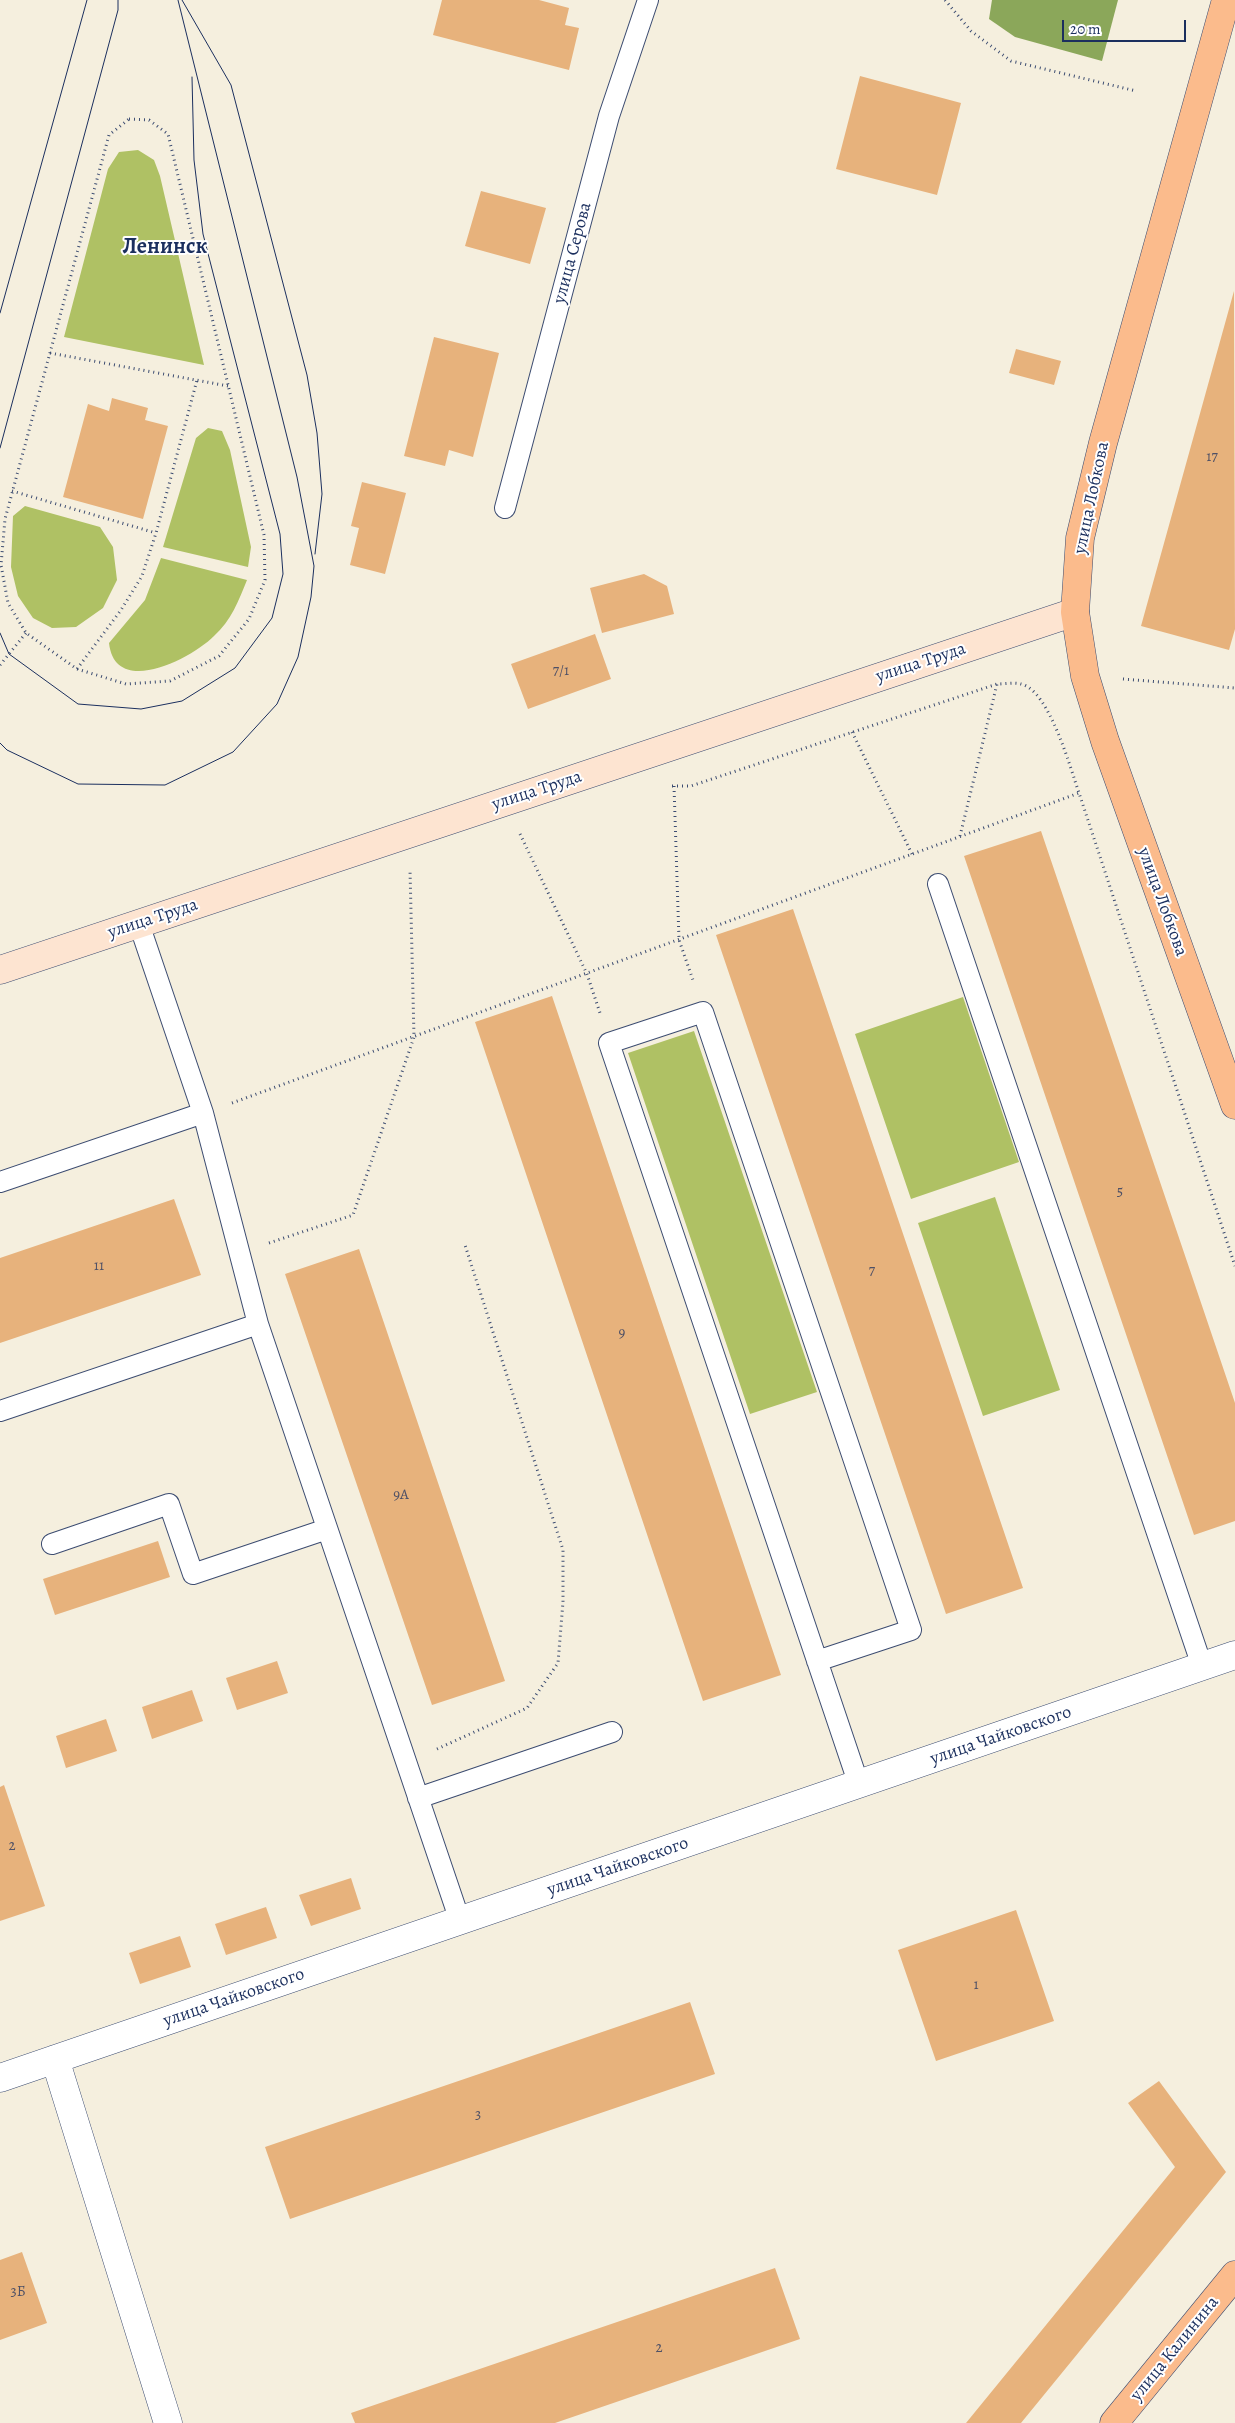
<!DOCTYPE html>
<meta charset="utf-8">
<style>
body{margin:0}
#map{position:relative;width:1235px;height:2423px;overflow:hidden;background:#f5efde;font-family:Alegreya,serif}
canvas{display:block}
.scale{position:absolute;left:1062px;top:20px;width:124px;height:22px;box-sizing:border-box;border:2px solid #1b2f5e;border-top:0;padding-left:6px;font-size:15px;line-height:18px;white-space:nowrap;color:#1b2f5e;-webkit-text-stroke:4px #fff;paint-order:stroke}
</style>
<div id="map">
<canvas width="1235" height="2423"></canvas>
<div class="scale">20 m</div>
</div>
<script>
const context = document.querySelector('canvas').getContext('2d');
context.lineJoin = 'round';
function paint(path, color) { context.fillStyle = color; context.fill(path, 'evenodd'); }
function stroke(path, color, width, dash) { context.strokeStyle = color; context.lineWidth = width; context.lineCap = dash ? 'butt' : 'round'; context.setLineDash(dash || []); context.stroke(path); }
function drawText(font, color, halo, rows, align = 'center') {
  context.font = font + ' Alegreya,serif'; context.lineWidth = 4; context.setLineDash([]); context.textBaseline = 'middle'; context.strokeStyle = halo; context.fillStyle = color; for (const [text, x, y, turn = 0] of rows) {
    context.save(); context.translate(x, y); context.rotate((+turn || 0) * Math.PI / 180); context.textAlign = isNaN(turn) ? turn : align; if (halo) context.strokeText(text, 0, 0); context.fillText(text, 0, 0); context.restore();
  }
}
paint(new Path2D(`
 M138,150L154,160L160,176L204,365L64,337L108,169L119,152Z
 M208,428L222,431L230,450L251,547L248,567L163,547L196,438Z
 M25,506L100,527L113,547L117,580L103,608L76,627L52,628L33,618L18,596L11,567L13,516Z
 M161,558L247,580C239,600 231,621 214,636C191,659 115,698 109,643L145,600Z
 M963,997L1019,1162L911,1199L855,1034Z
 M694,1031L817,1392L750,1414L628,1053Z
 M995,1197L1060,1390L983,1416L918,1223Z`), '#afc164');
paint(new Path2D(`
 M992,0H1118L1102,61L1015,37L989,19Z`), '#8ba75a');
paint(new Path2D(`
 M442,0H539L569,8L565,25L579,28L569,70L433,35Z
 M860,76L961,103L937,195L836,169Z
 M481,191L546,208L530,264L465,246Z
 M1234,291L1235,629L1229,650L1141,626Z
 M434,337L499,353L473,457L449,450L445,466L404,456Z
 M1016,349L1061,361L1054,385L1009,373Z
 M112,398L148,408L145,420L168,426L143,519L63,497L88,404L109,411Z
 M362,482L406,493L385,574L350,565L359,528L351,526Z
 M644,574L667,586L674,614L602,633L590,588Z
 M595,634L611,679L528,709L511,664Z
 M1041,831L1235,1403V1521L1194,1535L964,856Z
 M793,909L1023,1588L946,1614L716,935Z
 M552,996L781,1675L703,1701L475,1022Z
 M174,1199L201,1275L0,1343V1258Z
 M359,1249L505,1681L432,1705L285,1274Z
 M158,1541L170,1577L55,1615L43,1579Z
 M277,1661L288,1693L237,1710L226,1678Z
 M192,1690L203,1721L152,1739L142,1707Z
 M106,1719L117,1751L66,1768L56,1736Z
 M4,1785L45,1906L0,1921V1787Z
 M351,1878L361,1909L311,1926L299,1895Z
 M266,1907L277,1938L226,1955L215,1924Z
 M1016,1910L1054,2021L936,2061L898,1950Z
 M180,1936L191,1967L140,1984L129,1953Z
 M690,2002L715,2074L290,2219L265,2147Z
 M1159,2081L1226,2172L1021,2423H966L1175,2167L1128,2103Z
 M22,2252L47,2323L0,2340V2260Z
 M775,2268L800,2339L555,2423H355L351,2413Z`), '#e7b27c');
const service = new Path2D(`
 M505,508L609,116L648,0
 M938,884L1202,1666
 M139,924L203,1113L258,1324L460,1921
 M0,1182L203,1113
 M0,1411L258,1324
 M52,1544L169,1504L193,1574L327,1529
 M817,1661L911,1630L703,1012L609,1043L859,1785
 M418,1798L612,1732`);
const minor = new Path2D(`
 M55,2059L168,2423
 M0,2078L1235,1655`);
const secondary = new Path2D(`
 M0,970L1075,612`);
const primary = new Path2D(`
 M1226,0L1103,443L1080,538L1075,612L1085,676L1105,741L1235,1105
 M1114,2423L1235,2275`);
stroke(service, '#3c4c71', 22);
stroke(minor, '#3c4c71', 29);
stroke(secondary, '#3c4c71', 29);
stroke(primary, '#3c4c71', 29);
stroke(new Path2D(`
 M945,0L971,31L1011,61L1136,91
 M129,119L149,120L168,134L264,535L265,580L249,619L219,656L170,681L126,684L77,669L26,633L8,603L1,565L5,519L109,135Z
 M50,353L228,386
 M12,491L156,533
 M0,665L26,633
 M77,669L121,610L142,576L156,533L197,380
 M1123,679L1235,688
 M852,732L912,854
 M672,786H691L997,684C1005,684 1014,682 1021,684C1049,690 1070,767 1079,793L1235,1266
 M674,786L679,940L694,983
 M520,834L587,974L600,1013
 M960,836L997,684
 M232,1103L1079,793
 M269,1243L353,1215L414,1037L410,870
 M437,1749L527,1708L558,1663L563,1602V1550L465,1245`), '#3c4c71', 3, [1, 4]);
stroke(service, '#fff', 20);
stroke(minor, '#fff', 28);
stroke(secondary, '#fde4d1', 28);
stroke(primary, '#fbbb8c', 28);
stroke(new Path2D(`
 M182,0L231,85L307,375L317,433L322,494L315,554
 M0,313L87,0
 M0,448L118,10V0
 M0,633L9,654L78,704L141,709L182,701L235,668L272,618L283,574L280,534L203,234L194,160L192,77
 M0,743L7,750L78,784L165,785L233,752L277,704L298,657L311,597L314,566L297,477L178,0`), '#1b2f5e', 1);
drawText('15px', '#4e5066', null, [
 ["17",1212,457],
 ["7/1",561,671],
 ["5",1120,1192],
 ["11",99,1266],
 ["7",872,1271],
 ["9",622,1333],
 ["9А",401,1495],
 ["2",12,1846],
 ["1",976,1985],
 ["3",478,2115],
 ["3Б",18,2292],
 ["2",659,2348]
]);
drawText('18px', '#1b2f5e', '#fff', [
 ["улица Серова",573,253,-75],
 ["улица Лобкова",1092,498,-78],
 ["улица Труда",921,663,-18],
 ["улица Труда",537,791,-18],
 ["улица Лобкова",1162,902,70],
 ["улица Труда",153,919,-18],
 ["улица Чайковского",1001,1736,-19],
 ["улица Чайковского",618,1867,-19],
 ["улица Чайковского",234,1998,-19],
 ["улица Калинина",1175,2349,-51]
]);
drawText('bold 22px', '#1b2f5e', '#fff', [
 ["Ленинск",165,248]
]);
</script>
